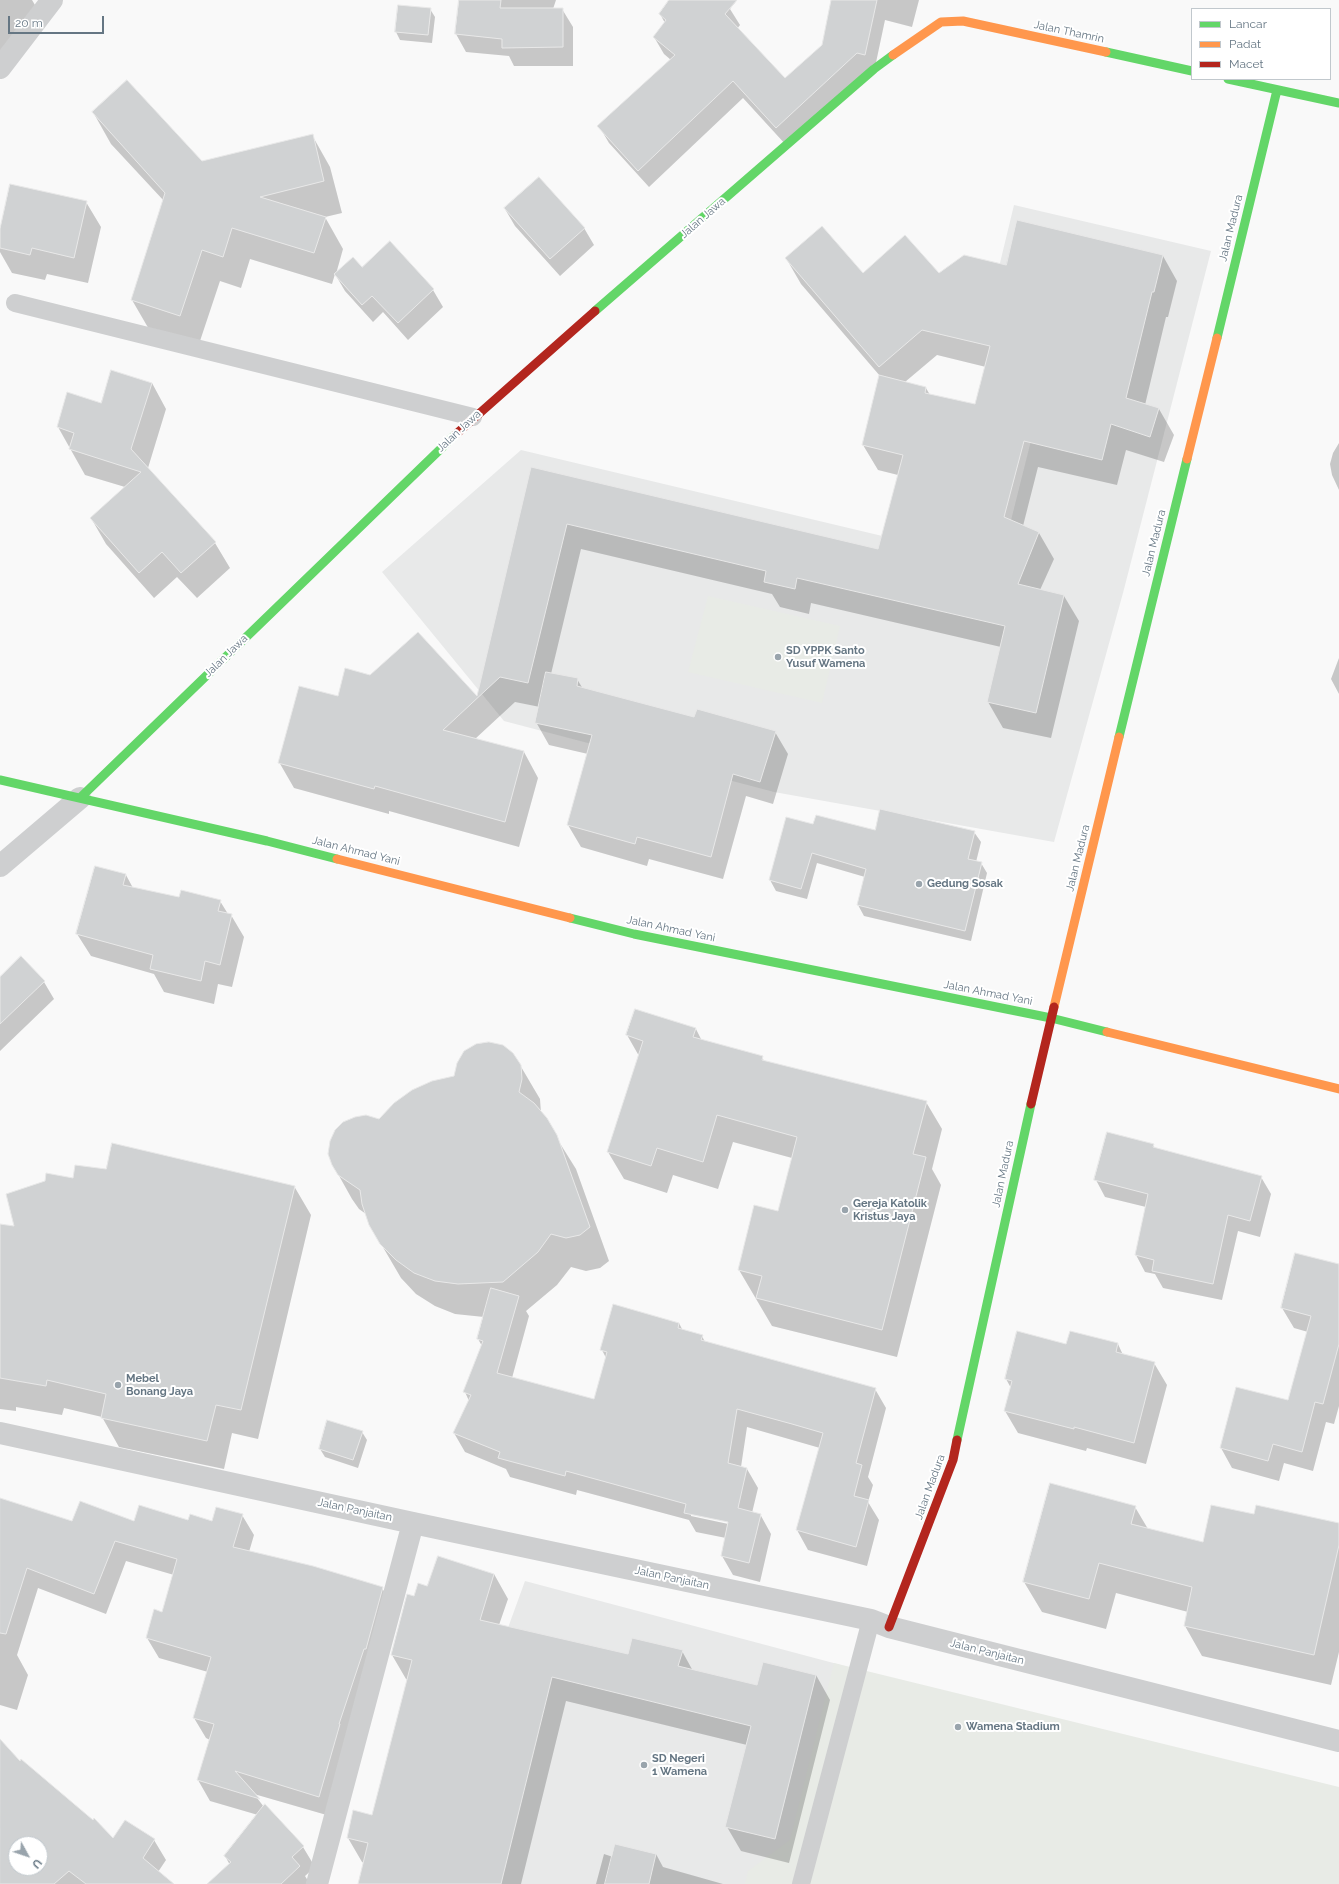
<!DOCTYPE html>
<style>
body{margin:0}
#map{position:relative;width:1339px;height:1884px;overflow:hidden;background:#f9f9f9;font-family:Raleway,sans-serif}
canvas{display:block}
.legend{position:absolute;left:1191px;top:8px;width:140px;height:72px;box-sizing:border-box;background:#fff;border:1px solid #c1c8cd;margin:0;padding:5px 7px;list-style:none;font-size:12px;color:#657683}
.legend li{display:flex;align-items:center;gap:8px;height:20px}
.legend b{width:20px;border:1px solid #c1c8cd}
.north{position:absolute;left:8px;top:1836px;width:40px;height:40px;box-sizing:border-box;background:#fff;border:1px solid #c1c8cd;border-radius:50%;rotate:130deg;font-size:11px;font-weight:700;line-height:16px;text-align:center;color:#657683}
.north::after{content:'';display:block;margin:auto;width:14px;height:18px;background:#99a4ac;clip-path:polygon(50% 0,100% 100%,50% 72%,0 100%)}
.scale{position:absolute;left:8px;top:16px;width:96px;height:18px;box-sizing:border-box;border:2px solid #657683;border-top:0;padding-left:5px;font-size:12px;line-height:14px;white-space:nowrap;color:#657683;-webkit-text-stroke:3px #fff;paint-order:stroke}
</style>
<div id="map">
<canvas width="1339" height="1884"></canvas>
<ul class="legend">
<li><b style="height:5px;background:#63d668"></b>Lancar</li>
<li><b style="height:5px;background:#ff974d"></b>Padat</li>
<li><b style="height:5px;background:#b3261e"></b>Macet</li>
</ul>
<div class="north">U</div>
<div class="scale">20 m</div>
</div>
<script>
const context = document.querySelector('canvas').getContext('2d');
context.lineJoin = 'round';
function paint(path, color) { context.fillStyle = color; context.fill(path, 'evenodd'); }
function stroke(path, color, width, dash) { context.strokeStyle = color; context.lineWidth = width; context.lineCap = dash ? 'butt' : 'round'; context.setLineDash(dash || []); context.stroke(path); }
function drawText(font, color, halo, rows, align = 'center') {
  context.font = font + ' Raleway,sans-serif'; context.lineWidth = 4; context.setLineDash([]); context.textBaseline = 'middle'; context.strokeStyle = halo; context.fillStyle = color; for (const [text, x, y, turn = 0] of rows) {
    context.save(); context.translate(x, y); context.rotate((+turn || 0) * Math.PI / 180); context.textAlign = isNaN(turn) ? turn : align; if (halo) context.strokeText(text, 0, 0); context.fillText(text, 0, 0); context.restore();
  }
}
paint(new Path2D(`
 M1014,205L1211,251L1123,593L1054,842L774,792L504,721L382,572L521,450L1000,564L1064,309L993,292Z
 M525,1581L841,1665L792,1852L753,1884H443L494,1679L509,1625Z`), '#e8e9e9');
paint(new Path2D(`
 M708,596L840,626L822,703L688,672Z
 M834,1663L1339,1787V1884H745L748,1871L790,1840Z`), '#e8ebe6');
paint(new Path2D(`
 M0,0H32L38,10L0,53Z
 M460,0H556L553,9H562L573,27V66H514L509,56L466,52L456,34Z
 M671,0H737L730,9L740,25L737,29L785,80L823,45L834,0H919L912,27L885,20L874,72L786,145L743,98L649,187L609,143L599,126L671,60L664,54L654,37L665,23L660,14Z
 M430,9L435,17L432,43L400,40L396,32Z
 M93,112L202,163L312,135L330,167L342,213L325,217L343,249L336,274L362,268L390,243L433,290L443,307L408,340L383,312L373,322L345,291L335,274L332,284L250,259L241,288L220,281L198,347L150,331L132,300L164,201L111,144Z
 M86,202L101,227L88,283L47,274L45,280L12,273L0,252V234Z
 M505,209L584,228L594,245L560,276L515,226Z
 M1163,256L1177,281L1168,317H1166L1145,405L1159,409L1174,435L1164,462L1126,450L1117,485L1038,467L1023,526L1039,533L1054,559L1040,590L1064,596L1079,621L1051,738L1003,728L988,702L1001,647L811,603L809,614L780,607L772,594L581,549L551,674L577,679L583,689L695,718L775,732L788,754L773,804L746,796L723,879L649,859L647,866L581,847L568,825L588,754L549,745L536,722L540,707L515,702L475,739L524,752L538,778L519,847L389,811V814L294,788L279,762L338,697L370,676L477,698L532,468L879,550L898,475L878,470L863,445L880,376L801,284L786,258L863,275L939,274L1006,266ZM937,355L986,367L976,406L930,395L926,388L905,382Z
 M152,383L166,409L148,468L215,543L230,568L197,598L177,577L154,598L106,544L91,518L125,487L85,475L58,427L102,404Z
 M1339,443V490L1332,475L1330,464L1333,453Z
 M1339,658V694L1331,679Z
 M787,818L814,825L876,832H974L981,842L976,862L981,863L987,873L971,941L864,916L858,905L865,877L817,863L807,899L776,891L770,880Z
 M126,875L133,888L180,899L220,901L228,914L231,915L244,937L232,987L218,984L214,1004L164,992L154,974L91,956L77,934Z
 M0,978L44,982L54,999L0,1051Z
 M636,1010L696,1029L702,1041L762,1057L764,1061L926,1102L942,1129L932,1169L941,1185L897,1357L772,1326L739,1270L778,1212L792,1158L733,1142L718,1189L673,1175L667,1193L624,1179L608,1152L639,1056L627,1035Z
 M520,1065L540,1099L541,1113L576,1169L609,1261L600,1268L586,1271L571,1267L557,1285L526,1311L529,1316L512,1378L594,1401L606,1358L602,1350L679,1323L683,1331L702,1336L705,1342L875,1389L886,1408L868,1477L873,1485L868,1502L879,1520L867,1566L808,1550L797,1530L820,1448L747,1427L741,1467L747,1469L758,1488L752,1513L760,1514L771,1534L760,1582L733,1575L722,1556L726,1538L696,1532L689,1520L577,1490L576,1495L510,1477L506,1469L465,1452L454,1433L469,1401L465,1392L482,1346L478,1339L484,1317L455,1314L435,1306L416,1294L401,1278L370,1225L366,1214L359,1209L352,1199L333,1165L379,1120ZM691,1514L734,1523L733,1525L691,1516Z
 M1153,1145L1155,1148L1261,1177L1271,1194L1260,1237L1238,1231L1222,1300L1163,1288L1155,1274L1145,1272L1136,1255L1146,1207L1105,1197L1096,1180Z
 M106,1171L294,1186L311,1215L258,1439L232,1433L224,1469L119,1447L102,1417L64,1408L62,1415L16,1407V1411L0,1409V1225L16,1228L74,1179Z
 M1339,1266V1406L1334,1424L1326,1422L1313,1471L1284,1463L1279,1481L1232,1468L1221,1448L1289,1401L1308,1332L1294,1328L1282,1308Z
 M1118,1344L1123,1355L1154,1363L1167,1385L1146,1464L1087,1448L1086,1451L1018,1433L1005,1411L1011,1388L1006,1379L1067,1345Z
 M362,1432L367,1440L358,1468L325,1457L320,1449Z
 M0,1499L72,1522H213L242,1515L254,1535L249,1552L382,1588L394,1608L330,1816L254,1794L264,1807L265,1805L303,1847L315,1867L305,1876L310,1884H209L230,1865L225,1856L258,1815L210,1801L198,1780L210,1740L206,1738L194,1718L208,1672L159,1658L147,1638L163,1613L174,1575L126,1561L106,1614L38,1588L17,1655L28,1675L17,1710L0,1705Z
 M1135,1507L1148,1529L1204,1543L1255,1515L1339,1524V1652L1331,1685L1202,1656L1185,1626L1188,1612L1116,1593L1106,1629L1042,1612L1024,1582Z
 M494,1574L508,1599L499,1625L629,1655L682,1651L693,1671L758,1686L816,1675L830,1700L789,1863L741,1851L727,1827L747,1745L566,1701L521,1884H359L364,1863L362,1862L348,1838L373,1816L408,1680L406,1679L392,1655L415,1597L428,1587Z
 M0,1747L113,1840H154L166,1860L158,1872L172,1884H0ZM16,1844H40V1868H16Z
 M604,1854L613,1857L656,1854L663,1867L723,1884H596Z`), '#0003');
const building = new Path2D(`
 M459,0H501L500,8H563V47L502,48V39L455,34Z
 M669,0H737L725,14L785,78L822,45L831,0H877L865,55L857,53L776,128L733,81L638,171L597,126L675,55L653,37L666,20L659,14Z
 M398,5L431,8L428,35L395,32Z
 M127,80L202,161L313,134L324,181L260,197L326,217L314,253L232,228L223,257L202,250L180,316L131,300L165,193L92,112Z
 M539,177L585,228L550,259L504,208Z
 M10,184L87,201L74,258L32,248L30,255L0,248V229Z
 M1017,220L1163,255L1154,292H1152L1126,398L1159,408L1150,437L1111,424L1102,460L1024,441L1004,517L1039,532L1018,584L1064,595L1036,713L987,702L1005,626L797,578L795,589L764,582L766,571L567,524L528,683L500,677L443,730L524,751L505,822L375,786L374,789L278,763L299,686L338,696L345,668L370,675L418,632L477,696L531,467L878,549L903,455L862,445L879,375L926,387L925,393L975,404L990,346L922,330L879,367L785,258L822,226L863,273L905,235L939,273L964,255L1006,265Z
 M390,241L434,289L398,323L372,296L362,305L334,274L353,257L362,267Z
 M111,370L152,383L131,449L216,542L181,573L162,552L139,573L90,518L141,472L69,449L74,433L57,427L67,392L101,403Z
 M546,672L578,678L577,686L694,717L697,709L776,731L760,782L733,774L711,857L637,837L635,844L567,825L592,735L535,723Z
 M880,809L975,831L968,859L982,862L965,931L857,905L866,869L812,853L801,889L769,880L786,817L813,824L816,815L875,830Z
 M95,866L126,874L123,885L179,897L181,890L221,900L218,911L232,914L220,965L205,961L201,981L150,969L153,955L76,934Z
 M21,956L45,981L0,1024V977Z
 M635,1009L696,1028L693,1037L763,1056L762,1060L927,1101L913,1154L926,1157L882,1330L756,1298L762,1276L738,1270L754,1205L778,1211L797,1137L717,1115L703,1162L657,1148L651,1166L607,1152L643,1041L626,1035Z
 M489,1042L503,1045L513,1053L521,1065L522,1079L519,1092L534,1103L547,1118L557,1135L590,1227L580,1235L566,1238L551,1234L538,1252L503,1282L458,1284L435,1281L414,1273L396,1260L380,1244L369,1225L362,1204L360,1190L338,1175L332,1165L328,1154L330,1141L335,1130L343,1122L355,1117L366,1115L379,1119L394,1103L412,1090L432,1081L454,1076L457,1063L464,1051L476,1044Z
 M1107,1132L1154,1144L1153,1147L1262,1176L1250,1221L1228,1215L1213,1284L1152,1271L1154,1260L1135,1255L1148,1194L1094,1180Z
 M112,1143L295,1186L241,1410L216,1405L207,1441L101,1418L106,1394L47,1380L46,1386L0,1378V1224L14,1226L6,1194L45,1181L46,1173L73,1178L75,1165L106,1169Z
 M1295,1253L1339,1264V1344L1323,1404L1315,1402L1302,1452L1273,1444L1268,1461L1220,1448L1236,1387L1288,1400L1311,1316L1281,1308Z
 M491,1288L519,1296L497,1373L594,1399L607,1352L600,1350L613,1304L679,1323L678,1328L703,1335L701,1340L876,1388L856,1463L862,1465L854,1496L869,1500L856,1547L796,1530L823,1433L792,1424L737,1409L728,1463L747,1468L738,1508L761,1514L749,1563L721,1556L728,1522L684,1513L686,1504L566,1471L565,1476L498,1458L500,1452L453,1433L471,1395L463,1392L483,1341L477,1339Z
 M1017,1331L1066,1344L1070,1331L1118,1343L1116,1352L1155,1362L1134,1443L1074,1427V1429L1004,1411L1012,1381L1005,1379Z
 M327,1420L363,1431L353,1460L319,1449Z
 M1050,1483L1136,1506L1131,1524L1203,1542L1211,1505L1254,1514L1256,1505L1339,1523V1545L1314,1655L1184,1626L1192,1587L1099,1563L1089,1599L1023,1582Z
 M0,1498L72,1521L80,1501L134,1521L139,1505L188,1520L190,1514L212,1521L216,1507L243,1514L233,1547L313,1566L383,1587L366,1649H364L339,1724H340L319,1797L235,1771L260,1799L197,1780L214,1724L193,1718L211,1657L146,1638L154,1609L162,1612L177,1559L115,1541L94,1594L27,1568L6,1634L0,1633Z
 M438,1556L494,1574L480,1620L628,1654L632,1638L683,1650L678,1666L757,1685L763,1662L816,1675L775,1839L725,1827L751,1726L552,1677L501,1884H358L368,1843L347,1838L353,1810L372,1815L412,1660L391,1655L407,1594L414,1596L418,1583L427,1586Z
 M0,1739L20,1761L21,1759L93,1820L94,1818L113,1838L125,1820L155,1839L143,1858L174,1884H86L69,1871L54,1884H0ZM16,1844H40V1868H16Z
 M265,1804L304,1846L292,1857L300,1866L281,1884H207L231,1862L224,1856Z
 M615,1844L656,1854L649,1884H605Z`);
paint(building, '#d0d2d3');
stroke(building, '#e8e8e8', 1);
stroke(new Path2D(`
 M15,303L473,417
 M801,1884L871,1620`), '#cecfd0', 18);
stroke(new Path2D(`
 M0,68L52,0
 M0,866L80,798
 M0,1433L413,1523L871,1620L889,1627L1339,1741
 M317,1884L413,1523`), '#cecfd0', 22);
stroke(new Path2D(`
 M1106,52L1192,71
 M1228,79L1339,103
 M595,311L874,69L893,55
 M1217,338L1277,90
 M1119,737L1187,459
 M0,780L267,841L337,859
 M80,798L455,435
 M570,918L634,934L1051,1018L1107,1032
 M957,1440L1031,1104`), '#63d668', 9);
stroke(new Path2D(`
 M893,55L941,22L963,21L1106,52
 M1187,459L1217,338
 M337,859L570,918
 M1054,1007L1119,737
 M1107,1032L1339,1089`), '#ff974d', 9);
stroke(new Path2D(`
 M455,435L595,311
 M1031,1104L1054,1007
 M889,1627L953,1460L957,1440`), '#b3261e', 9);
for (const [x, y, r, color] of [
 [778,657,4,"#99a4ac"],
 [919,884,4,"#99a4ac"],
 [845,1210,4,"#99a4ac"],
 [118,1385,4,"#99a4ac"],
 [958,1727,4,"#99a4ac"],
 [644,1765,4,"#99a4ac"]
]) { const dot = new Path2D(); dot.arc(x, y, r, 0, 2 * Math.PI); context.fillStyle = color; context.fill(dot); stroke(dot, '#fff', 1.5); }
drawText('11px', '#657683', '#fff', [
 ["Jalan Thamrin",1069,32,12],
 ["Jalan Jawa",703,218,-41],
 ["Jalan Madura",1231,228,-76],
 ["Jalan Jawa",459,431,-43],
 ["Jalan Madura",1154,543,-76],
 ["Jalan Jawa",226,656,-44],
 ["Jalan Ahmad Yani",356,851,14],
 ["Jalan Madura",1078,858,-76],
 ["Jalan Ahmad Yani",671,929,12],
 ["Jalan Ahmad Yani",988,993,11],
 ["Jalan Madura",1003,1174,-78],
 ["Jalan Madura",930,1487,-70],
 ["Jalan Panjaitan",355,1510,12],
 ["Jalan Panjaitan",672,1578,12],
 ["Jalan Panjaitan",987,1652,14]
]);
drawText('bold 11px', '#657683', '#fff', [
 ["SD YPPK Santo",786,651],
 ["Yusuf Wamena",786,664],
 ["Gedung Sosak",927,884],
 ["Gereja Katolik",853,1204],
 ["Kristus Jaya",853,1217],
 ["Mebel",126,1379],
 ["Bonang Jaya",126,1392],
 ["Wamena Stadium",966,1727],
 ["SD Negeri",652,1759],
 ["1 Wamena",652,1772]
], 'left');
</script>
